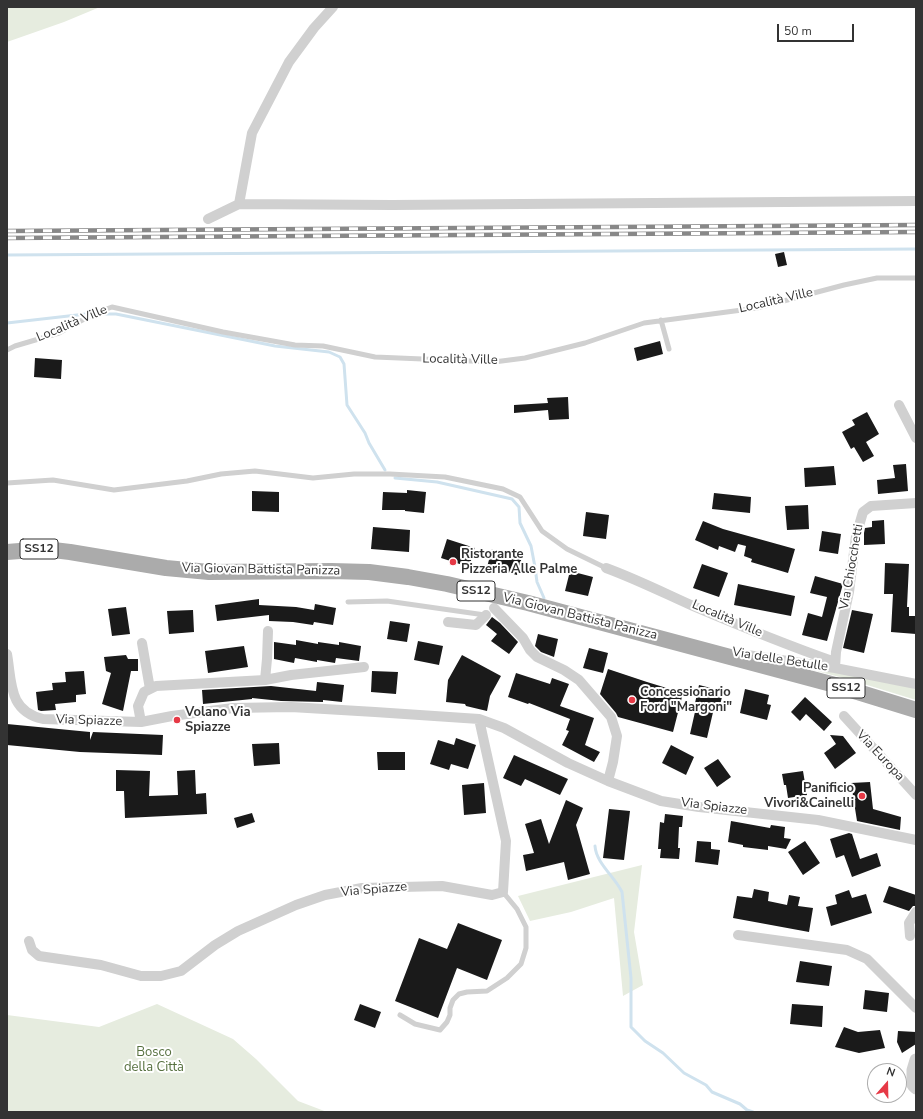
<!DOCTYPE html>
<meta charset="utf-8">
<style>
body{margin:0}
#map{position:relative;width:923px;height:1119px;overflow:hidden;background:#fff;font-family:"Nunito Sans",sans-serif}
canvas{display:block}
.frame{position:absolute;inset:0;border:8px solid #333;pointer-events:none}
.north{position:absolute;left:867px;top:1063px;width:40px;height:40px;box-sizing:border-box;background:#fff;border:1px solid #adadad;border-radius:50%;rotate:20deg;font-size:11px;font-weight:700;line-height:16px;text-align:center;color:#333}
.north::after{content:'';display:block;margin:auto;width:14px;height:18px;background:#e63946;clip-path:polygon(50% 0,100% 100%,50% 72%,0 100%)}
.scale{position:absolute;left:777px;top:24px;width:77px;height:18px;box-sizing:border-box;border:2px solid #333;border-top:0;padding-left:5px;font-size:12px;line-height:14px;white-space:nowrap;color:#333;-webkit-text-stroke:3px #fff;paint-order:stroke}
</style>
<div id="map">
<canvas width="923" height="1119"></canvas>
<div class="frame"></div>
<div class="north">N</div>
<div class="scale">50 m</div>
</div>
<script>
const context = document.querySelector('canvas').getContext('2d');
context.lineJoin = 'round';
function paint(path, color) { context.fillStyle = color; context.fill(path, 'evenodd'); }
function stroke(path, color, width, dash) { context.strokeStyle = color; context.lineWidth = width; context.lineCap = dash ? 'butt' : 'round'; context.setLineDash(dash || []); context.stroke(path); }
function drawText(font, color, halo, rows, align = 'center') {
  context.font = font + ' "Nunito Sans",sans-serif'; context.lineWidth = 4; context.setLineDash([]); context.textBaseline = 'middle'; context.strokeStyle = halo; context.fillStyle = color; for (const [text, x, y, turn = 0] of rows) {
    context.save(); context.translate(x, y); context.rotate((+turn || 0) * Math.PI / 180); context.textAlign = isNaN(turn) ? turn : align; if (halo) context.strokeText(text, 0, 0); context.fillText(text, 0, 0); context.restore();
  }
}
paint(new Path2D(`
 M7,7H100L64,22L7,42Z
 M790,664L911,687L916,690V700L851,680Z
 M642,865L634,932L643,985L623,996L614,898L571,912L530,921L518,896Z
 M157,1004L233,1039L256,1059L298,1101L327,1112H7V1015L99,1027Z`), '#e6ecdf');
stroke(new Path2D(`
 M7,255L916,249
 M101,314H116L275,346L329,352L340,357L344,364L347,405L365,433L369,443L385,470
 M7,323L86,314
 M395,478L437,482L512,499L519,507L520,523L531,546L535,567L537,582L544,598
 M595,846C596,863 615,877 622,892L631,978V1027L645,1041L663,1053L684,1073L706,1085L712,1092L740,1104L747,1110L753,1112`), '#cfe2ee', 3);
paint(new Path2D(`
 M784,252L787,265L778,267L775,254Z
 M660,341L663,354L637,361L634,348Z
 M35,358L62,360L61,379L34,377Z
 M568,397L569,419L549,420L548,410L514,413V405L548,403L547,398Z
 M867,412L879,434L866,442L874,456L863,462L854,447L851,449L842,432L855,425L852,420Z
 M906,464L908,491L878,494L877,480L895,478L893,465Z
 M834,466L836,485L805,487L804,468Z
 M407,490L426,492L424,513L405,511V510H382L383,492L407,493Z
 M252,491L279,492V512L252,511Z
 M714,493L751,497L750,513L712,509Z
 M808,505L809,529L787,530L785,506Z
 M586,512L609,515L606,539L583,536Z
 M884,520L885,544L864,545V533L865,528L872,527V521Z
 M703,521L723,529L795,549L788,573L751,562L752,559L744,556L746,546L738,544L735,552L719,546L718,550L695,540Z
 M373,527L410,530L409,552L371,549Z
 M822,531L841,534L838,554L819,551Z
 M447,539L475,548L469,567L441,558Z
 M492,549L522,557L517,575L487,567Z
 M885,563L909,564L907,607H909V616H916V634L891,632L893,594H884Z
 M702,564L728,573L719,597L693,588Z
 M570,571L593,577L588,596L565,591Z
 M815,576L843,584L827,641L802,635L808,613L822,617L827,597L810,593Z
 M738,584L795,596L791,616L734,605Z
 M259,599V605L296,607L314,610L315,604L336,608L333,625L314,622L313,625L293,622L269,621V615L217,621L215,605Z
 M126,607L130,634L112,636L108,609Z
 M193,610L194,632L169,634L167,611Z
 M852,610L873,614L864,653L843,648Z
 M492,617L500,623L518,642L509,654L491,641L497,634L486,625Z
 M390,621L410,624L407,642L387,639Z
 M538,634L558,639L554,657L541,652L535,646Z
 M296,640L318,644V642L339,645V642L361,646L359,661L336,658L335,663L317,660V662L295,658L294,663L274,659V642L296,645Z
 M418,641L443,646L439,665L414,660Z
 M244,646L248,667L208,673L205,651Z
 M589,648L608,653L603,673L583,668Z
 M126,655L128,659H138V671H131L123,711L102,704L111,673L106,671L104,657Z
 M462,655L501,676L490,696L487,711L466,706L465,704L446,702L448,680Z
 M608,669L647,682L683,693L673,732L618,717L616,713L600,694Z
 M84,671L86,694L76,695V702L55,704L56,710L41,711L38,710L36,692L53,690L52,683L66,682L65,672Z
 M372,671L398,672L396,694L371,692Z
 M516,673L550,684L552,678L569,684L560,706L594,718L585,745L600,752L594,762L562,745L569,731L566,730L570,719L529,703L528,704L508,697Z
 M317,682L344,685L342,702L323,700V702L281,701L252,698V699L203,704L202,690L271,686L316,691Z
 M699,685L719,690L717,695L722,697L719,709L714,708L707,738L690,734L697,703H695Z
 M745,689L769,695L767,704L771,705L767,720L740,713Z
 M805,697L832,722L824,731L806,714L800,721L791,712Z
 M7,724L90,732V740L93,732L163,735L162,755L80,752L7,745Z
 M830,735L843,736L856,753L835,769L824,753L836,744Z
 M456,738L476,745L468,769L451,764L449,770L430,764L438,740L454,745Z
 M279,743L280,764L254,766L252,744Z
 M671,745L694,757L686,775L662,763Z
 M377,752H405V770H378Z
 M514,755L568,779L560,795L525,779L521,786L503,778Z
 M718,759L731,777L717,787L704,768Z
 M116,770L150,771L149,796L178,795L177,771L195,770L196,794L206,793L207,814L125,818L124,791H116Z
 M803,771L807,795L788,798L786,785H784L782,774Z
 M870,782L873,809L901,817L900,830L857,821L851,783Z
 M484,783L486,813L464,815L462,785Z
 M566,800L583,808L576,825L590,874L568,880L564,862L526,871L523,855L534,853L525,824L541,819L549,844Z
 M609,809L630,811L624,860L603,858Z
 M252,813L255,822L237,828L234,818Z
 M665,814L683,816L682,827H679L678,848H680L679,859L660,858L661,849H658L660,822L664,823Z
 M731,821L770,828L771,825L785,827L784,838L791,839L786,849L768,846V850L743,847V845L728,842Z
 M849,833L852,834L860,859L877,853L881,866L852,877L844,855L836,858L830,839Z
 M697,841L711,842V849L720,850L718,865L695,862Z
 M805,841L820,863L803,875L788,852Z
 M889,886L916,895V906H913L909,911L883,902Z
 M754,889L769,892L768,901L787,905L789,895L800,897L798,906L813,908L809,932L733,918L737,896L752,898Z
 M849,890L852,898L866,894L872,913L831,926L826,907L837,904L835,895Z
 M458,923L502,940L487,980L457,968L438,1018L395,1001L419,938L447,949Z
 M800,961L832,966L829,986L796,982Z
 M865,990L889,993L887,1012L863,1009Z
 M360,1004L381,1012L375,1028L354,1020Z
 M792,1004L823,1006L822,1027L790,1024Z
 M844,1027L858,1032L880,1030L885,1048L859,1053L835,1047Z
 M898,1031L916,1032V1044L902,1053L897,1042Z`), '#1a1a1a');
stroke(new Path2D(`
 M661,320L669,349
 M7,350L15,346L59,333L95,313L112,307L223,332L295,345L323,346L375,357L494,362L525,358L585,343L644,323L757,308L844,285L877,278H916
 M7,483L53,480L114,490L187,481L221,474L255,471L313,478L354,474H390L445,477L503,489L520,497L542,531L567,549L606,568
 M348,602L387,601L485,615
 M400,1015L415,1024L440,1030L447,1022L450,1015V1008L453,1000L459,994L467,992L487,991L507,978L521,964L526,948V927L517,909L503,892`), '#d0d0d0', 5);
stroke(new Path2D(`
 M239,204L252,133L289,62L314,28L333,7
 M208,219L239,204L392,205L916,201
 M899,405L916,438
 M606,568C636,579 664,593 693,606C740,626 787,645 835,662
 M494,608L523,638L530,650L537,657L564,670L579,680L611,717L617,736L613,762L608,781
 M448,622L476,625L486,615
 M142,643L150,689
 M7,654C12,682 8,711 43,719L141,722L172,716L233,708L291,707L375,712L479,719L504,728L568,763L608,781L661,801L699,807L818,820L916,840
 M747,655L835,668L916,684
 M835,668L836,652L849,592L856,536L863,512L871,506L916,503
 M265,680L267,659L268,631
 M844,716L916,795
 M141,722L138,706L144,692L156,686L265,680L291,675L364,667
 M738,935L847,950L867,959L916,1008
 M910,936L909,923L916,912
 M29,941L32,950L39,956L101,965L141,976H161L181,971L215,945L238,931L296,905L325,895L362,888L442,886L492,895L503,892L506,841L479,719`), '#d0d0d0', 10);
stroke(new Path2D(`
 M916,1060L913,1070V1085L916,1088`), '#d0d0d0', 13);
stroke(new Path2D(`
 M7,552L45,549L70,552L166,568L209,572L331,571L369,572L408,577L447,584L528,603L835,685L916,710`), '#ababab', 16);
const rail = new Path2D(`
 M7,231L916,225
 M7,238L916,232`);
stroke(rail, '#888', 4.5);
stroke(rail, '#fff', 3, [9]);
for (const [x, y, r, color] of [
 [453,562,4,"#e63946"],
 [632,700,4,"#e63946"],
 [177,720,4,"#e63946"],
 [862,796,4,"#e63946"]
]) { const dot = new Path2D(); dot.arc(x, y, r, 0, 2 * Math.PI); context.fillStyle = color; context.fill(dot); stroke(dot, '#fff', 1.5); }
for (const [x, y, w] of [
 [39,549,38],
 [476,591,38],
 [846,688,38]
]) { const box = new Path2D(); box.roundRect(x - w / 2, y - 10, w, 20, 3); context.fillStyle = '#fff'; context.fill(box); stroke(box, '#333', 1); }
drawText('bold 12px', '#333', null, [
 ["SS12",39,549],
 ["SS12",476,591],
 ["SS12",846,688]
]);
drawText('13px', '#333', '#fff', [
 ["Località Ville",776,301,-13],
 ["Località Ville",72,324,-23],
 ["Località Ville",460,360,1],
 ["Via Chiocchetti",852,567,-80],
 ["Via Giovan Battista Panizza",261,570,1],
 ["Via Giovan Battista Panizza",580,617,14],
 ["Località Ville",727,619,23],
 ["Via delle Betulle",780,660,9],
 ["Via Spiazze",89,721,2],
 ["Via Europa",880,756,47],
 ["Via Spiazze",714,807,7],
 ["Via Spiazze",374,890,-5]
]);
drawText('bold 13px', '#333', '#fff', [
 ["Ristorante",461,555],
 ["Pizzeria Alle Palme",461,570],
 ["Concessionario",640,693],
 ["Ford \"Margoni\"",640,708],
 ["Volano Via",185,713],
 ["Spiazze",185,728],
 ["Panificio",854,789,"right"],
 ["Vivori&Cainelli",854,804,"right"]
], 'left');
drawText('13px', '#56703f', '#fff', [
 ["Bosco",154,1053],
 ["della Città",154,1068]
]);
</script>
